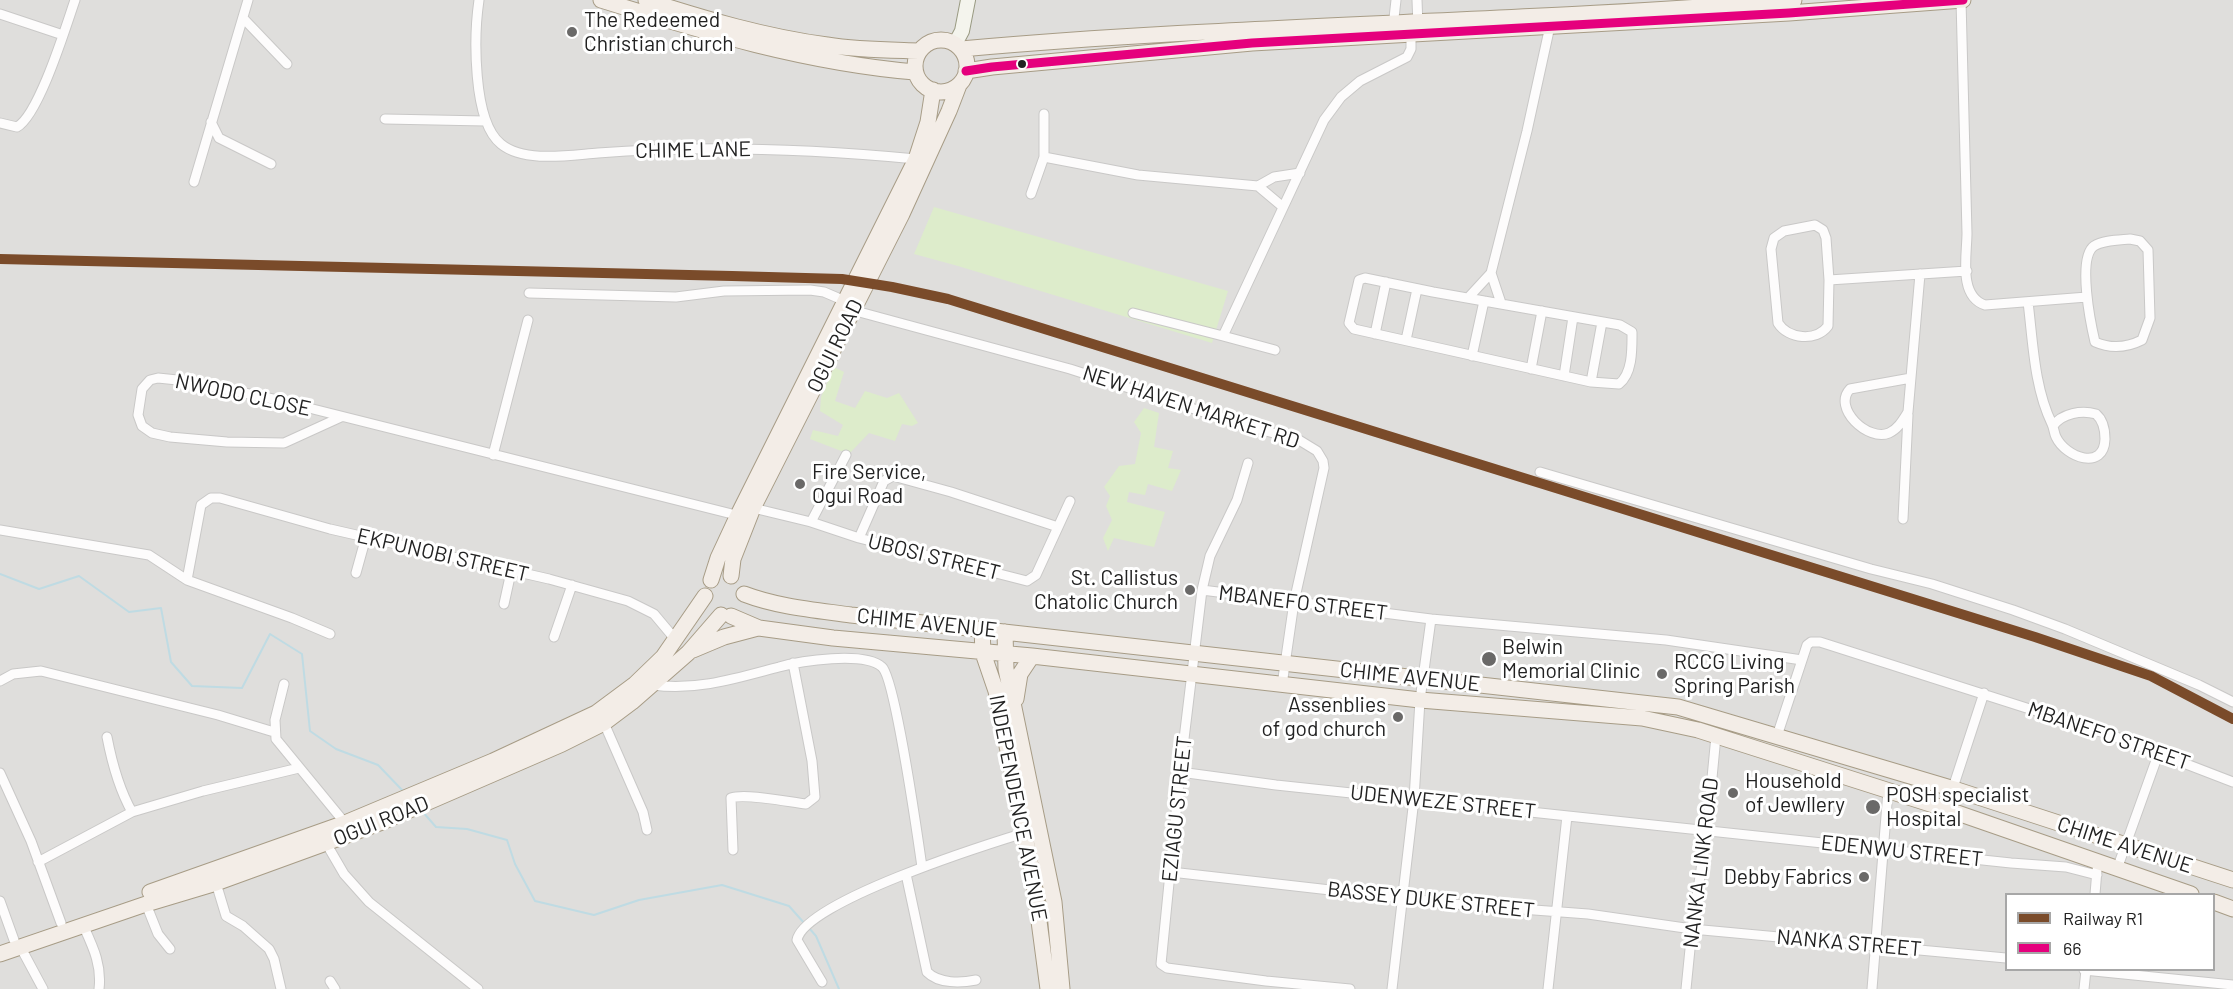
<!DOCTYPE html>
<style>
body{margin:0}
#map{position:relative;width:2233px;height:989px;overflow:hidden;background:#f0eeeb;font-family:Barlow,sans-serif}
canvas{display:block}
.legend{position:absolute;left:2005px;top:893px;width:210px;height:78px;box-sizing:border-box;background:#fff;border:2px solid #a7a7a7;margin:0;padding:8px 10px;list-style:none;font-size:18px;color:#222}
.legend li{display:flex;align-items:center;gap:12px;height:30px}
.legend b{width:30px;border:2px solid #a7a7a7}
</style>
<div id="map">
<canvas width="2233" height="989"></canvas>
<ul class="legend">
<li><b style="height:8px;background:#7a4b2a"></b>Railway R1</li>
<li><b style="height:8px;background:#e5007d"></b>66</li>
</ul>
</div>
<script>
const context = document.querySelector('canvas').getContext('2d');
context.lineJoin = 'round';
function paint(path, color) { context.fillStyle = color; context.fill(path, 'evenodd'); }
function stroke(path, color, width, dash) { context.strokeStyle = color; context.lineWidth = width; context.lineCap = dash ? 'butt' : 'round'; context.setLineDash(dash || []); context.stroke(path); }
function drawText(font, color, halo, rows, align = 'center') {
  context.font = font + ' Barlow,sans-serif'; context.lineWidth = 6; context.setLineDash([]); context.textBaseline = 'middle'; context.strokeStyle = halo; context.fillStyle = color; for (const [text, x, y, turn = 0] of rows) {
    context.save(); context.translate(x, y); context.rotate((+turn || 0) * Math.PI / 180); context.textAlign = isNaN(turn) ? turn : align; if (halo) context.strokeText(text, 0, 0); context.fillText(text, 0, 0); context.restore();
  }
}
paint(new Path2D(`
 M0,0H2233V989H0ZM2006,894H2214V970H2006Z`), '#dfdedc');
paint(new Path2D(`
 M934,207L1228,291L1212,343L958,266L914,254Z
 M834,367L844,372L835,401L855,408L865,391L887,398L899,393L918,423L912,426L902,424L895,441L869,433L849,454L810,439L813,430L838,436L843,425L820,411L821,397Z
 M1144,408L1159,413L1154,447L1173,451L1168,468L1181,470L1172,491L1148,484L1145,495L1129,492L1127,502L1165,512L1154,547L1114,538L1108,551L1103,538L1112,520L1106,506L1110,496L1104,487L1119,466L1135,464L1141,433L1134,422Z`), '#ddeccb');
stroke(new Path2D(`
 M0,574L39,589L79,576L129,612L161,608L171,662L192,686L242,688L270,634L302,654L310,731L336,749L378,765L404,792
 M422,811L436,827L467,829L507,840L515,864L535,901L594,915L639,900L722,885L789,906L805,924
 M809,928L816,936L839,989`), '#bfdbe3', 2);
const street = new Path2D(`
 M479,0C474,34 472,121 501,144C524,163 570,155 598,153C703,145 811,149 916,159
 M1417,0L1418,26
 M1961,0L1967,233C1967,255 1958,296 1985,305L2087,297
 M0,14L63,35
 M243,18L287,64
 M1393,27L1396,0
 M385,119L485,121
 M211,122L219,138L271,164
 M0,123L17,127C39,115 66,26 75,0
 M1044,157L1138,175L1258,186L1283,207
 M194,182L248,0
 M1258,186L1274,177L1300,173
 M1031,194L1044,157V114
 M1815,225L1823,230L1826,238L1829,280L1828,326C1816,342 1788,339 1778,323L1771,249L1774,238L1784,231Z
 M2130,239L2140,241L2148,250L2150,318L2142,340C2126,348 2111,349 2095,342C2091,325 2077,258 2094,246C2103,240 2119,240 2130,239Z
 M1491,273L1501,303
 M1829,280L1967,271
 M529,293L676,297L724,291L810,290L824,292L845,301
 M1468,298L1491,273L1527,131L1550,26
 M2028,302C2033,342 2034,387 2052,424C2054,428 2054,433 2056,437C2066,458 2104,471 2105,439C2105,430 2103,420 2096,414C2082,410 2062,413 2053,426
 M852,310L1070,369L1244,425L1299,440L1317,451L1323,461L1324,468L1294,602L1282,685
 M1133,313L1223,336L1324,120L1341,97L1360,81L1407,57L1411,49V35
 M1375,334L1386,282
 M1223,336L1275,350
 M1406,340L1417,289
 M1472,356L1484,301L1433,292L1365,278L1359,280L1349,323L1354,329L1591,382L1619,384C1633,373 1632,348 1632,332L1620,325L1484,301
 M1531,369L1542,311
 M1564,376L1573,317
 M1911,378L1850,389C1832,408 1868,442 1889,433C1898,429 1903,420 1908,412L1920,274
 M1591,382L1602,322
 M341,417L284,443L227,442L170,437L152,433L142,426L138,415L142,389L150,380L158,378L187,381L273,399L740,516
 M493,455L528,320
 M1540,472L1871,569L1932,584L2013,610L2065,629L2199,685L2233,702
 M753,508L811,522L859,538L1027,581L1036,575L1070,501
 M1903,519L1908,415
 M811,522L846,455
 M0,530L149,555L187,580L292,618L330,634
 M859,538L884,481L893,476L951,492L1058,527
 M356,573L366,537
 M187,580L201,505L211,498H220L330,529L549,579L628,601L654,614L675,639
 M1202,590L1210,556L1237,500L1248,463
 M504,604L511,572
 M554,637L572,585
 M0,681L13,674L41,671L218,715L274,732
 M284,684L275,720L276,739L345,823
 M653,685C697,691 737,678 779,667C800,661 864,651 882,667C895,678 918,839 922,867
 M604,723L643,812L647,830
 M1777,736L1807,645L1811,642H1820L2111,735L2233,782
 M107,737C112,763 119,789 132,812
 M1180,772L1276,785L2011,863L2066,867L2097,875
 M0,773L31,841L61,923
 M1946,809L1984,693
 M326,843L344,874L369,902L478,989
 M733,850L731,798C745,793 789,802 806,804L815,797L812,761L793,663
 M38,862L132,812L203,791L299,768
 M2117,869L2159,752
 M1171,872L1454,904L1588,914L1692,929L2006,958
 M906,874L927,972C939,984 961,983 976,980
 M216,883L226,916L243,926L269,949L274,959L281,989
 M2095,894L2097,870
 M0,901L14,940
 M146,904L158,934L170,949
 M83,925C93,947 102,965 99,989
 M21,948L43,989
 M2084,970L2233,985
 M330,981L335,989
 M822,982L797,940C804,902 985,845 1024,833
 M1350,989L1266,981L1167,968L1161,964L1180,772L1202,590L1431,619L1666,640L1802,660
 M1392,989L1414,799L1420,700L1431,619
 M1548,989L1567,816
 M1686,989L1692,929L1707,830L1716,736
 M1872,989L1888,791
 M2084,989L2086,970`);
const secondary = new Path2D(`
 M955,44L962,31L968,0`);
const primary = new Path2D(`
 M601,0C704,32 807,63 915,72
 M646,0C705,19 766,37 827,45C858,50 888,50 919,51
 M915 66a26 26 0 1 1 52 0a26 26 0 1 1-52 0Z
 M961,49C1238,24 1517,23 1794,0
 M966,71L992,67L1252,43L1789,13L1963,0
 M731,576L733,559L753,508L902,214L949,111L959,85
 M711,580L718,558L738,515L916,159L928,122L933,90
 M744,594C778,607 815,610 851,615L1678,707L1954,789L2233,880
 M731,616L759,628L833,638L1032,656L1420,700L1642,718L1698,730L1946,809L2191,894
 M982,629L983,653L996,691L1033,876L1048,989
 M1005,632L1006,669L1054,902L1062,989
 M693,650L724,637L758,628
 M1016,699L1020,674L1032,656
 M150,892L345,823L493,761L596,713L635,684L663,657L705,596
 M2214,902L2233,909
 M0,954L146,904L216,883L326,843L382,822L562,744L604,723L632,702L688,653L721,615`);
stroke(street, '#c9c8c7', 11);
stroke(secondary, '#999a82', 16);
stroke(primary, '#a79c86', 17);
stroke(street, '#fdfcfc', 9);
stroke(secondary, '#f4f4ed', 14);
stroke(primary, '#f3ede7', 15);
stroke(new Path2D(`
 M966,71L992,67L1252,43L1789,13L1963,0`), '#e5007d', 9);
stroke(new Path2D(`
 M0,259L732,276L842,279L892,287L948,299L2035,637L2151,676L2233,719`), '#7a4b2a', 10);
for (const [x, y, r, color] of [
 [572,32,6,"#6a6968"],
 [1022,64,5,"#222"],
 [800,484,6,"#6a6968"],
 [1190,590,6,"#6a6968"],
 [1489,659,8,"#6a6968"],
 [1662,674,6,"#6a6968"],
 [1398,717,6,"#6a6968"],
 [1733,793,6,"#6a6968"],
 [1873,807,8,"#6a6968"],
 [1864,877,6,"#6a6968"]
]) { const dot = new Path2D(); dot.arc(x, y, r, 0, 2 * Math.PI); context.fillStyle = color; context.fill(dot); stroke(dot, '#fff', 2); }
drawText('21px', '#222', '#fff', [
 ["The Redeemed",584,20],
 ["Christian church",584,44],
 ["Fire Service,",812,472],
 ["Ogui Road",812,496],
 ["St. Callistus",1178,578,"right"],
 ["Chatolic Church",1178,602,"right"],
 ["Belwin",1502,647],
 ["Memorial Clinic",1502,671],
 ["RCCG Living",1674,662],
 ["Spring Parish",1674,686],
 ["Assenblies",1386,705,"right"],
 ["of god church",1386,729,"right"],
 ["Household",1745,781],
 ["of Jewllery",1745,805],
 ["POSH specialist",1886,795],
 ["Hospital",1886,819],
 ["Debby Fabrics",1852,877,"right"]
], 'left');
drawText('21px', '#222', '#fff', [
 ["CHIME LANE",693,150,-1],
 ["OGUI ROAD",835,346,-64],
 ["NWODO CLOSE",243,395,12],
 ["NEW HAVEN MARKET RD",1191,407,18],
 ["EKPUNOBI STREET",443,555,13],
 ["UBOSI STREET",934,557,14],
 ["MBANEFO STREET",1303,603,7],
 ["CHIME AVENUE",927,623,6],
 ["CHIME AVENUE",1410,677,6],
 ["MBANEFO STREET",2109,736,19],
 ["UDENWEZE STREET",1443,802,6],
 ["INDEPENDENCE AVENUE",1018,808,79],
 ["EZIAGU STREET",1177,809,-84],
 ["OGUI ROAD",381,821,-22],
 ["CHIME AVENUE",2125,845,18],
 ["EDENWU STREET",1902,851,6],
 ["NANKA LINK ROAD",1701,863,-83],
 ["BASSEY DUKE STREET",1431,900,6],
 ["NANKA STREET",1849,943,5]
]);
</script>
